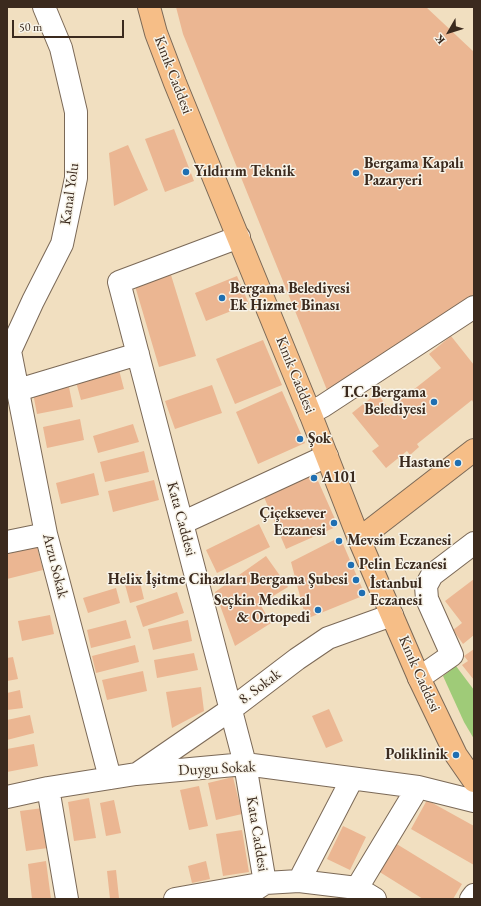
<!DOCTYPE html>
<meta charset="utf-8">
<style>
body{margin:0}
#map{position:relative;width:481px;height:906px;overflow:hidden;background:#f1dfc0;font-family:"EB Garamond",serif}
canvas{display:block}
.frame{position:absolute;inset:0;border:8px solid #3b2a1e;pointer-events:none}
.north{position:absolute;left:429px;top:12px;width:40px;height:40px;-webkit-text-stroke:3px #f7f3e8;paint-order:stroke;rotate:231deg;font-size:11px;font-weight:700;line-height:16px;text-align:center;color:#3b2a1e}
.north::after{content:'';display:block;margin:auto;width:14px;height:18px;background:#3b2a1e;clip-path:polygon(50% 0,100% 100%,50% 72%,0 100%)}
.scale{position:absolute;left:12px;top:20px;width:112px;height:18px;box-sizing:border-box;border:2px solid #3b2a1e;border-top:0;padding-left:5px;font-size:12px;line-height:14px;white-space:nowrap;color:#3b2a1e;-webkit-text-stroke:3px #f7f3e8;paint-order:stroke}
</style>
<div id="map">
<canvas width="481" height="906"></canvas>
<div class="frame"></div>
<div class="north">K</div>
<div class="scale">50 m</div>
</div>
<script>
const context = document.querySelector('canvas').getContext('2d');
context.lineJoin = 'round';
function paint(path, color) { context.fillStyle = color; context.fill(path, 'evenodd'); }
function stroke(path, color, width, dash) { context.strokeStyle = color; context.lineWidth = width; context.lineCap = dash ? 'butt' : 'round'; context.setLineDash(dash || []); context.stroke(path); }
function drawText(font, color, halo, rows, align = 'center') {
  context.font = font + ' "EB Garamond",serif'; context.lineWidth = 3; context.setLineDash([]); context.textBaseline = 'middle'; context.strokeStyle = halo; context.fillStyle = color; for (const [text, x, y, turn = 0] of rows) {
    context.save(); context.translate(x, y); context.rotate((+turn || 0) * Math.PI / 180); context.textAlign = isNaN(turn) ? turn : align; if (halo) context.strokeText(text, 0, 0); context.fillText(text, 0, 0); context.restore();
  }
}
paint(new Path2D(`
 M456,666L474,690V739L464,722L443,676Z`), '#9fcb78');
paint(new Path2D(`
 M176,7H426L474,52V294L327,390L183,34Z
 M174,129L194,181L165,192L145,139Z
 M128,145L148,190L114,206L109,153Z
 M171,275L196,356L159,367L135,286Z
 M237,276L249,304L206,321L195,293Z
 M451,336L474,365V404L472,400L417,444L419,447L410,455L407,451L386,468L372,451L379,446L352,413L377,393L389,409L441,368L429,354Z
 M263,340L282,385L235,404L216,359Z
 M118,366L124,389L81,400L75,378Z
 M212,385L222,413L175,429L165,401Z
 M69,387L73,407L37,414L33,393Z
 M282,391L305,443L258,464L236,412Z
 M80,419L84,440L47,448L43,427Z
 M133,424L139,442L98,453L93,436Z
 M144,451L149,472L105,482L100,462Z
 M94,473L99,495L61,504L56,483Z
 M315,474L338,526L286,549L264,497Z
 M154,480L159,500L113,512L108,491Z
 M259,524L270,547L217,573L206,550Z
 M340,537L365,595L306,619L291,562Z
 M37,547L43,570L7,579V554Z
 M266,556L288,587L260,604L271,623L235,646L215,592Z
 M138,574L144,599L130,603L123,577Z
 M474,579V635L463,644L453,630L462,623L445,601Z
 M116,588L120,603L88,613L83,598Z
 M177,592L184,613L143,627L136,606Z
 M50,615L54,634L22,641L18,621Z
 M126,620L131,638L91,648L87,630Z
 M188,620L192,641L153,650L148,629Z
 M135,645L139,662L96,673L92,656Z
 M474,649V680L462,665L468,661L464,656Z
 M194,653L198,670L157,678L154,660Z
 M13,657L18,679L7,681V658Z
 M143,671L147,691L107,700L102,680Z
 M201,687L204,711L172,728L166,692Z
 M20,690L23,708L7,710V693Z
 M329,709L343,741L326,748L312,716Z
 M30,715L34,733L7,740V720Z
 M34,744L38,766L7,772V749Z
 M233,777L242,814L216,820L208,783Z
 M199,786L208,826L189,830L180,790Z
 M89,798L96,838L74,841L68,802Z
 M114,800L121,833L106,836L100,803Z
 M427,800L474,826V865L411,829Z
 M43,808L48,848L26,851L20,811Z
 M343,826L366,837L350,870L327,859Z
 M242,830L249,872L223,876L216,834Z
 M395,843L462,884L453,899H423L378,871Z
 M46,861L51,899H32L28,864Z
 M206,861L210,879L192,883L188,866Z
 M116,870L119,898L110,899L107,871Z`), '#ebb692');
const minor = new Path2D(`
 M239,237L119,282L245,764L265,883L241,899
 M10,351L46,534L110,778
 M7,361L10,351L33,301L62,244L76,178V112L61,48L44,7
 M18,390L138,354
 M310,413L323,406L474,307
 M182,523L327,456
 M7,542L46,534
 M419,678L452,655L427,599L426,586L432,575L474,543
 M137,774L230,710L297,659L328,638L392,615
 M48,788L67,899
 M7,797L48,788L136,774L245,764L418,787L474,801
 M299,881L352,779
 M357,888L418,787
 M175,899L265,883L299,881L357,888L375,899
 M471,899L474,895`);
const major = new Path2D(`
 M149,7L156,33L175,83L310,413L359,539L419,678L456,755L474,781
 M359,539L474,450`);
stroke(minor, '#7b6957', 24);
stroke(major, '#7b6957', 24);
stroke(minor, '#fff', 22);
stroke(major, '#f6be87', 22);
for (const [x, y, r, color] of [
 [186,172,4,"#1f6fb2"],
 [356,173,4,"#1f6fb2"],
 [222,298,4,"#1f6fb2"],
 [434,402,4,"#1f6fb2"],
 [300,439,4,"#1f6fb2"],
 [458,463,4,"#1f6fb2"],
 [314,478,4,"#1f6fb2"],
 [334,523,4,"#1f6fb2"],
 [339,541,4,"#1f6fb2"],
 [351,565,4,"#1f6fb2"],
 [356,580,4,"#1f6fb2"],
 [362,593,4,"#1f6fb2"],
 [318,610,4,"#1f6fb2"],
 [456,755,4,"#1f6fb2"]
]) { const dot = new Path2D(); dot.arc(x, y, r, 0, 2 * Math.PI); context.fillStyle = color; context.fill(dot); stroke(dot, '#f7f3e8', 1.5); }
drawText('15px', '#3b2a1e', '#f7f3e8', [
 ["Kınık Caddesi",173,75,69],
 ["Kanal Yolu",70,194,-82],
 ["Kınık Caddesi",295,375,68],
 ["Kata Caddesi",181,519,75],
 ["Arzu Sokak",55,566,76],
 ["Kınık Caddesi",419,674,66],
 ["8. Sokak",260,687,-37],
 ["Duygu Sokak",217,769,-3],
 ["Kata Caddesi",257,834,81]
]);
drawText('bold 15px', '#3b2a1e', '#f7f3e8', [
 ["Bergama Kapalı",364,164],
 ["Pazaryeri",364,181],
 ["Yıldırım Teknik",194,172],
 ["Bergama Belediyesi",230,289],
 ["Ek Hizmet Binası",230,306],
 ["T.C. Bergama",426,393,"right"],
 ["Belediyesi",426,410,"right"],
 ["Şok",308,439],
 ["Hastane",450,463,"right"],
 ["A101",322,478],
 ["Çiçeksever",326,514,"right"],
 ["Eczanesi",326,531,"right"],
 ["Mevsim Eczanesi",347,541],
 ["Pelin Eczanesi",359,565],
 ["Helix İşitme Cihazları Bergama Şubesi",348,580,"right"],
 ["İstanbul",370,584],
 ["Eczanesi",370,601],
 ["Seçkin Medikal",310,601,"right"],
 ["& Ortopedi",310,618,"right"],
 ["Poliklinik",448,755,"right"]
], 'left');
</script>
